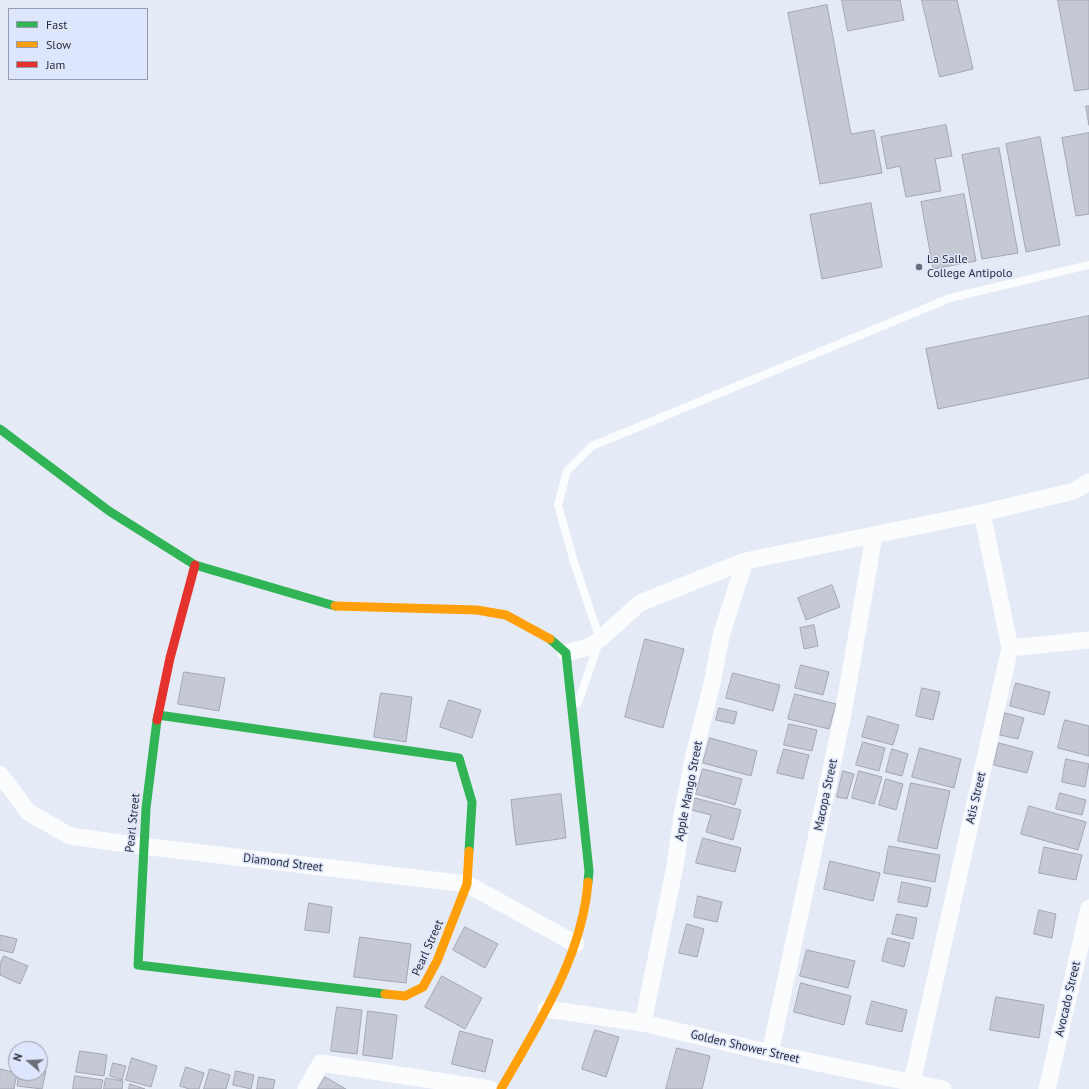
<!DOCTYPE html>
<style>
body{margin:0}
#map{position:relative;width:1089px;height:1089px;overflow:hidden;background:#e5eaf7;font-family:"PT Sans",sans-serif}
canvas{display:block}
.legend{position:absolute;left:8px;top:8px;width:140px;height:72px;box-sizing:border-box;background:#dee6fe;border:1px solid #969cae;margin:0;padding:5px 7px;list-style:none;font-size:12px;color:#292d37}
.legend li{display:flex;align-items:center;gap:8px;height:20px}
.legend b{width:20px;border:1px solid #969cae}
.north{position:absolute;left:8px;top:1041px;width:40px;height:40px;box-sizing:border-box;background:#dee6fe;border:1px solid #969cae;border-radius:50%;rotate:289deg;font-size:11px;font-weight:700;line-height:16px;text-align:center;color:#292d37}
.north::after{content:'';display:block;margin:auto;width:14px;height:18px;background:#6b6f7a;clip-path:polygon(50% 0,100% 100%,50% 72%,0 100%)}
</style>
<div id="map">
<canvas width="1089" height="1089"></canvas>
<ul class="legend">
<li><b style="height:5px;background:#30b455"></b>Fast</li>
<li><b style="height:5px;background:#ff9f0a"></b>Slow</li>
<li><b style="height:5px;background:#e5322d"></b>Jam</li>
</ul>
<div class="north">N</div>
</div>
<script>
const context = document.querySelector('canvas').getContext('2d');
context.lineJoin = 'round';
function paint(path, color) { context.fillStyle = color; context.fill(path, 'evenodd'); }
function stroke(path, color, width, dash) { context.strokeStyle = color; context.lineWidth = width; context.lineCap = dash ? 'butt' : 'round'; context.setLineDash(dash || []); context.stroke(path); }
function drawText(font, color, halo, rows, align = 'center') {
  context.font = font + ' "PT Sans",sans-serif'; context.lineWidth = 3; context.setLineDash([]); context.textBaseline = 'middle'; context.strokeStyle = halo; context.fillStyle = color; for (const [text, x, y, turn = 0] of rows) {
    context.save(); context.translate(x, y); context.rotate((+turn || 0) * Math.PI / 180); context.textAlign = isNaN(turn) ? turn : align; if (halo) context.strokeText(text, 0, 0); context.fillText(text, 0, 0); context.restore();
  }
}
const building = new Path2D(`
 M842,0H900L904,20L848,31Z
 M922,0H957L973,69L940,77Z
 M1058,0H1089V89L1075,91Z
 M827,5L851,134L874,130L882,173L820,184L788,13Z
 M1086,106H1089V125Z
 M946,125L952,156L935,159L941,191L906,197L900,166L887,169L881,137Z
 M1089,133V214L1076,216L1062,138Z
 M1040,137L1060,245L1026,252L1006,144Z
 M999,148L1018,253L982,259L962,155Z
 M964,194L976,261L933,269L921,202Z
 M871,203L882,267L822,279L810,215Z
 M1089,316V378L938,409L926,349Z
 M832,585L840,607L806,620L798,598Z
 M814,625L818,646L804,649L800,628Z
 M645,639L684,649L663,728L625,717Z
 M801,665L829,672L823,695L795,688Z
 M184,672L225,678L219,711L178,704Z
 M733,673L780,685L773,711L726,698Z
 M1016,683L1050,692L1044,715L1010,706Z
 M922,688L940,692L933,720L916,716Z
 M381,693L412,697L406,742L374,737Z
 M795,694L836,704L829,729L788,719Z
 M449,700L481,710L472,738L440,727Z
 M719,708L737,712L734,724L716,720Z
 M1005,713L1024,718L1018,739L1000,735Z
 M868,716L899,725L893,745L862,737Z
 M1065,720L1089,726V756L1058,748Z
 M789,724L817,730L812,751L784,745Z
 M710,738L757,751L751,776L703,763Z
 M863,742L885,748L879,771L856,765Z
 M999,743L1033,752L1027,773L994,765Z
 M920,748L961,759L954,788L912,777Z
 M784,749L809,755L803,779L777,773Z
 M892,749L908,754L902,776L886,772Z
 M1066,759L1089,764L1085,787L1062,782Z
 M703,769L742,779L735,805L696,794Z
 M843,771L854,774L847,799L837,797Z
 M859,771L882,777L874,804L852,798Z
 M886,779L903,784L896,810L879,805Z
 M911,783L950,791L937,849L898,841Z
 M1060,793L1086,800L1082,815L1056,809Z
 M561,794L566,838L516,845L511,800Z
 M695,798L741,810L733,840L706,832L711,815L691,810Z
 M1029,806L1086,822L1078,850L1021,834Z
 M703,838L741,848L735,872L696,863Z
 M889,846L940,855L935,882L884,873Z
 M1044,847L1082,855L1076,880L1039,873Z
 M830,861L880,873L873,901L824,889Z
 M902,882L931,888L927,907L898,902Z
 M698,896L722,902L717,922L694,917Z
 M309,903L332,907L329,933L305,930Z
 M1039,910L1056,914L1052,938L1034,934Z
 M897,914L917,918L913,939L892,934Z
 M687,924L704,929L697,957L679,953Z
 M465,927L498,944L485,968L453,950Z
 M0,935L17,939L13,953L0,950Z
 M360,937L411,944L406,983L354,977Z
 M888,938L910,943L904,967L882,961Z
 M807,950L855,961L848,988L800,976Z
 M4,956L28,966L20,984L0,975V964Z
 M442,976L482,998L465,1029L425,1007Z
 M801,983L851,996L844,1025L794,1012Z
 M996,997L1044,1005L1039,1038L990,1030Z
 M872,1001L907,1010L902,1032L866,1024Z
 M337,1007L362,1010L357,1054L331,1051Z
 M368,1011L397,1015L392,1059L363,1055Z
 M595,1030L619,1037L606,1077L582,1069Z
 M460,1031L493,1040L485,1072L452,1064Z
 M677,1048L710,1056L702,1089H666Z
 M80,1051L107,1055L104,1076L76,1072Z
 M132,1058L157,1066L151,1087L126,1080Z
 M113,1063L126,1066L122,1080L110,1076Z
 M186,1067L204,1073L199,1089H189L180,1086Z
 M0,1069L17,1073L14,1089H0Z
 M210,1069L230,1075L226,1089H204Z
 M40,1070L46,1071L42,1089L17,1086L19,1073H40Z
 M236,1071L254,1075L251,1089L233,1085Z
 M75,1076L103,1080L101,1089H73Z
 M259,1077L275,1080L273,1089H257Z
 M325,1077L346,1089H318Z
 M106,1078L123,1081L122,1089H104Z
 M130,1084L145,1089H129Z`);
paint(building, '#c5c9d4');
stroke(building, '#a3a7b2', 1);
stroke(new Path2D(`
 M578,703L600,639L574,562L558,505L567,471L592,446L950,298L1089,265`), '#fbfcfe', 8);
stroke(new Path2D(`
 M1010,648L1089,640
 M566,653L589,647L600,639L640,603L745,561L982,513L1074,491L1089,482
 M0,774L28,812L70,836L142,846L467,884L576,944
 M546,1009L643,1023L770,1053L943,1089
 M643,1023L675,866L682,816L694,755L712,684L721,636L745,561
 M770,1053L843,714L874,536
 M912,1082L1010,648L982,513
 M306,1089L321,1063L490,1089
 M1047,1089L1089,908`), '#fbfcfe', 17);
stroke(new Path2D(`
 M0,429L109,511L195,565L335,606
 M550,639L566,653L589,871L588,882
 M158,715L459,758L472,802L469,851
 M157,720L146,808L138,965L385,994`), '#30b455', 9);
stroke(new Path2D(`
 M335,606L477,610L506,615L550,639
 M385,994L405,996L423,987L437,961L467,884L469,851
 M501,1089C538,1024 582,958 588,882`), '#ff9f0a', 9);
stroke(new Path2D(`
 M157,720L170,658L195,565`), '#e5322d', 9);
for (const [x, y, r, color] of [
 [919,267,4,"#6b6f7a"]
]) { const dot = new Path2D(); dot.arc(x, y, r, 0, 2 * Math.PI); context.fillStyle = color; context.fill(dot); stroke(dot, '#dee6fe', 1.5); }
drawText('12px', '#292d37', '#dee6fe', [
 ["La Salle",927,260],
 ["College Antipolo",927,274]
], 'left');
drawText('12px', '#292d37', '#dee6fe', [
 ["Apple Mango Street",689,791,-79],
 ["Macopa Street",826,795,-78],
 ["Atis Street",976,798,-77],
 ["Pearl Street",133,823,-84],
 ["Diamond Street",283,863,7],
 ["Pearl Street",428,948,-66],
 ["Avocado Street",1068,999,-77],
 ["Golden Shower Street",745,1047,13]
]);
</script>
